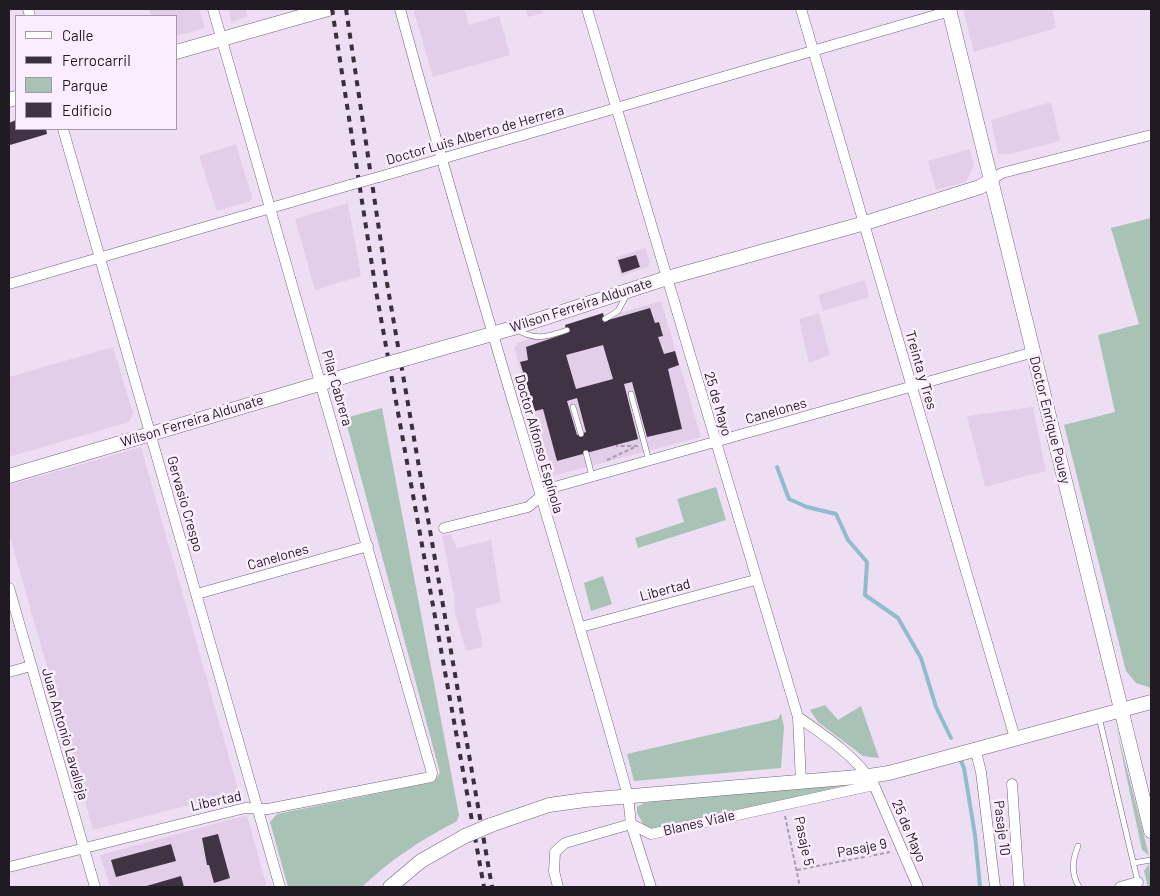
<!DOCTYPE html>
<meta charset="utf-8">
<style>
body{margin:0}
#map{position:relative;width:1160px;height:896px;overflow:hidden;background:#eedef4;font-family:Barlow,sans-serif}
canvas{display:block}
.frame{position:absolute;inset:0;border:10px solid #201a22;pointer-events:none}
.legend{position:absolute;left:15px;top:15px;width:162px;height:115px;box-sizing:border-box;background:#faedfe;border:1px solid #a399a6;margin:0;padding:6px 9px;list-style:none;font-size:15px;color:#201a22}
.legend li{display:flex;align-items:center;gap:10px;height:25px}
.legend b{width:25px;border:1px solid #a399a6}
</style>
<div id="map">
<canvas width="1160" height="896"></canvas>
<div class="frame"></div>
<ul class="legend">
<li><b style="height:6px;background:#fff"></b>Calle</li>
<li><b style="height:6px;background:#38313b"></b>Ferrocarril</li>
<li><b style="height:14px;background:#a8c3b5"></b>Parque</li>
<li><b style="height:14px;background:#403344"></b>Edificio</li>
</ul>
</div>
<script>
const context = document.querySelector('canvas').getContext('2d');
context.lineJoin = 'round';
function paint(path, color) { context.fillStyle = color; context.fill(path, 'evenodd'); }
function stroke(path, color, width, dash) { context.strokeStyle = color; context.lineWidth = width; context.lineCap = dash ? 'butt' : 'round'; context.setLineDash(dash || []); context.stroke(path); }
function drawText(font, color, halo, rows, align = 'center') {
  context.font = font + ' Barlow,sans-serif'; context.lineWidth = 5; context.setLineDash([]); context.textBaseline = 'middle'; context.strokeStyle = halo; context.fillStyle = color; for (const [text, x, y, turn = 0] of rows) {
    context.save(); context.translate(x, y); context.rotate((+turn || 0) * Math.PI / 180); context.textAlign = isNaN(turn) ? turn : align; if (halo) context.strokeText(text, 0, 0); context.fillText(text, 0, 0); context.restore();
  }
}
paint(new Path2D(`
 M149,9H199L205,28L176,36V16H151Z
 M228,9H246L248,16L232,22Z
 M413,9H465L469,25L499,16L510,55L433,77Z
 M525,9H541L543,13L528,17Z
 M963,9H1052L1056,28L974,52Z
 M1051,102L1060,141L1010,154H998L991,120Z
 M236,144L252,196L251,201L217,211L199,156Z
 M970,149L974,166L966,182L936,190L928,161Z
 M348,203L361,276L315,290L295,219Z
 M645,248L650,262L648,267L621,276L616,257Z
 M865,280L869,297L823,311L818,295Z
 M661,301L701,437L553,476L514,348L517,343Z
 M819,313L830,355L809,363L799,319Z
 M113,347L133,413L129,422L9,457V377Z
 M1033,407L1046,471L985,487L967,416Z
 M141,447L239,792L93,830L9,533V485Z
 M451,534L457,548L491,540L501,602L475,609L483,647L466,651L455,613L454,594L442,536Z
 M247,815L267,887H110L100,855Z`), '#e3cee9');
paint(new Path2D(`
 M1151,218V688L1136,683L1126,671L1064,425L1115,412L1098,335L1139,324L1111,228Z
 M382,408L459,815L457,821C421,840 391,859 362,887H288L270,822L277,814L434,782L440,773L345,418Z
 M716,487L726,520L638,548L635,538L684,522L677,499Z
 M603,576L612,604L591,611L584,583Z
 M825,705L838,720L861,706L879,758L863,756L818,722L810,710Z
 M781,713L784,727L781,768L634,781L627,754L778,719Z
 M1116,727L1149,855L1142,850Z
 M849,780L859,782L656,831L646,829L637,813V807L644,803Z
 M1149,864L1151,887H1148L1144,871Z`), '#a8c3b5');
stroke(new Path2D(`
 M777,467L789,499L807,507L836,514L848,540L867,562L865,595L898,618L921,658L936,707L951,738
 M961,761L964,768L975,835L980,887`), '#91bccc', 4);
paint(new Path2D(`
 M16,120V129H46L47,134L10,145L9,123Z
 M636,255L640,267L622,273L618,260Z
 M650,308L655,323L659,322L663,336L658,337L664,354L675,351L679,365L668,369L682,429L647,437L632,382L624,384L638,439L557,461L543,409L535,411L520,362L528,360L526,347L567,333L565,325L603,313L605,321ZM603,345L613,379L576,389L566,355ZM577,398L586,432L577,435L567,401Z
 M218,834L230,878L214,883L209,865H207L202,838Z
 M171,844L176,861L116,877L111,860Z
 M181,876L184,887H143Z`), '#403344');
const lane = new Path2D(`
 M605,319L618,311L627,294
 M516,329C534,341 547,337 567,330
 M631,394L649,461
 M573,407L581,434
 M586,453L592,476
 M1099,717L1139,887
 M1078,846C1072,861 1071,873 1079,887
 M1133,863L1151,860`);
const street = new Path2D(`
 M28,9L30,16
 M400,9C471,273 555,533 628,796L631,824L651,887
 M587,9L798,717L801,782
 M801,9L1015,738
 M63,129L280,887
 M379,177L950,11
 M991,180L1002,173L1151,135
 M9,284L350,185
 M444,528L528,507L551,488L1034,352
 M9,588L95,887
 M197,594L368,546
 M581,627L755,580
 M9,672L31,666
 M975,748L981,772L995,887
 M1012,784L1019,887
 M874,785L918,887
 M9,867L245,808L268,809L431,777L432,773L213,9
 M558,887L554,871L555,852L565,843L631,824L651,834L874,785C857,757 824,735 798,717
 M1120,887L1138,882`);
const secondary = new Path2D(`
 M949,9L1151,831
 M176,52L328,9
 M9,100L16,98
 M408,358L513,328L667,278L865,223L980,187L991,180
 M9,476L383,365
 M491,825L549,805L585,800L869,776L889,773L1151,702
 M390,887L421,861L465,836`);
stroke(lane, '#726477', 6);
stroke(street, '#726477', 11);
stroke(secondary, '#726477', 15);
stroke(new Path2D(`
 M607,460L637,446H616
 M785,816L800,887
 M797,870L890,852`), '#a99cae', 2, [4, 2.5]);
stroke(lane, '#fff', 5);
stroke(street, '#fff', 10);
stroke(secondary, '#fff', 14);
stroke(new Path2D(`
 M332,9L376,291L484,887
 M346,9L387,283L492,887`), '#38313b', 4, [6, 6]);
const streetBridge = new Path2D(`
 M350,185L379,177`);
const secondaryBridge = new Path2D(`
 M383,365L408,358
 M465,836L491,825`);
stroke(streetBridge, '#726477', 11, []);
stroke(secondaryBridge, '#726477', 15, []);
stroke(streetBridge, '#fff', 10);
stroke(secondaryBridge, '#fff', 14);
drawText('14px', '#201a22', '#faedfe', [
 ["Doctor Luis Alberto de Herrera",475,135,-16],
 ["Wilson Ferreira Aldunate",581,305,-18],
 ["Treinta y Tres",921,370,74],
 ["Pilar Cabrera",337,388,74],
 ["25 de Mayo",718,404,74],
 ["Canelones",776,411,-16],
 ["Doctor Enrique Pouey",1050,420,76],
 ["Wilson Ferreira Aldunate",192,421,-17],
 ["Doctor Alfonso Espínola",539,444,74],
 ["Gervasio Crespo",185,504,74],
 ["Canelones",278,557,-16],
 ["Libertad",665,590,-15],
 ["Juan Antonio Lavalleja",65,734,74],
 ["Libertad",216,801,-12],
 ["Blanes Viale",699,823,-13],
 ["Pasaje 10",1002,828,83],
 ["25 de Mayo",909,831,67],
 ["Pasaje 5",804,841,78],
 ["Pasaje 9",862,848,-11]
]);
</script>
